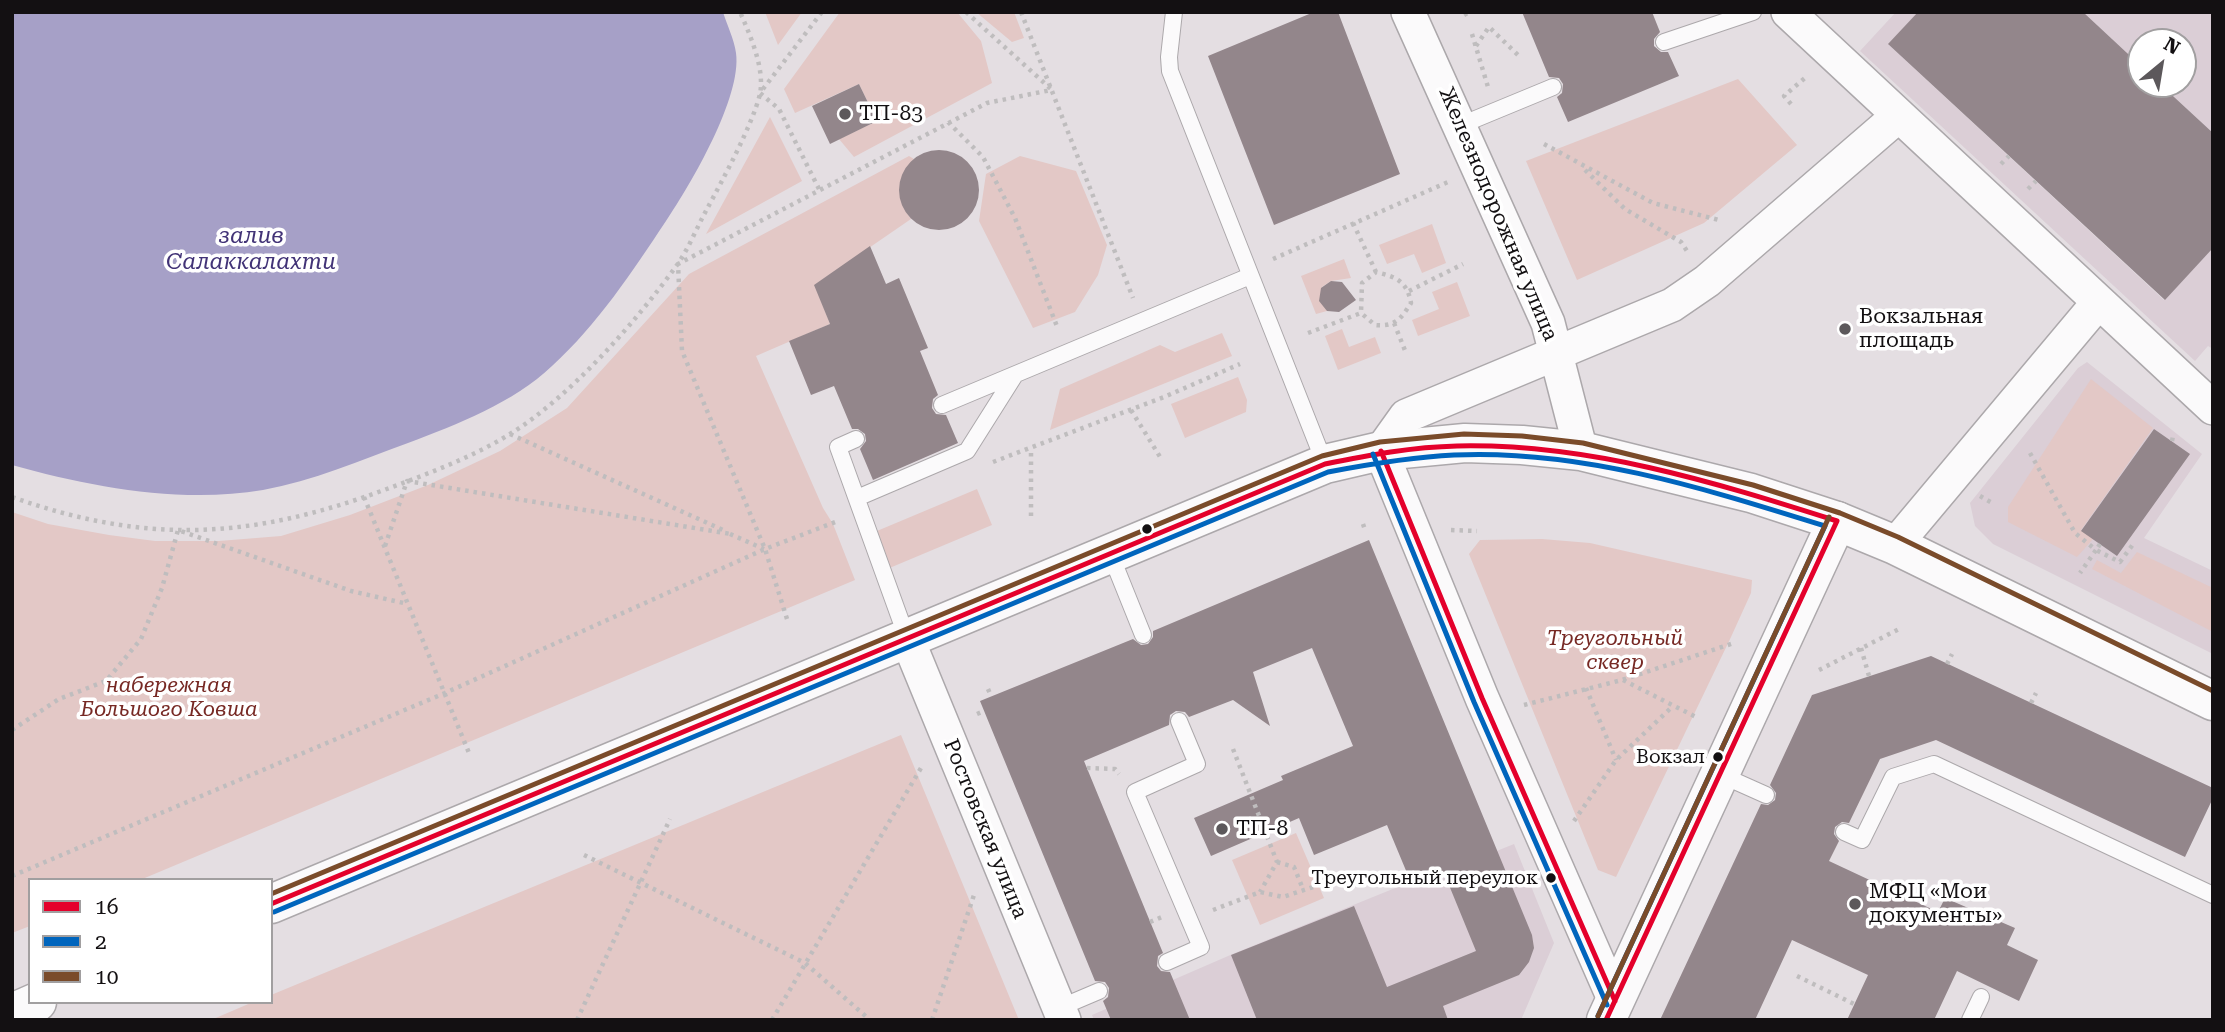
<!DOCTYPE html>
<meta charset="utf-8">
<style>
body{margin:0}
#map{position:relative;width:2225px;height:1032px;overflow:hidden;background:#e4dee2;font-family:"Roboto Serif",serif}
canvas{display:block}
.frame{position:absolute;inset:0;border:14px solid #131012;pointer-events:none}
.legend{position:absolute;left:28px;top:878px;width:245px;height:126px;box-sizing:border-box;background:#fff;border:2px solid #a19fa0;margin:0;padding:9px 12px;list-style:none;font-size:21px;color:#131012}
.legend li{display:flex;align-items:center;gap:14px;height:35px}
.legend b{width:35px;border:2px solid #a19fa0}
.north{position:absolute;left:2127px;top:28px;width:70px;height:70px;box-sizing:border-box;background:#fff;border:2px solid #a19fa0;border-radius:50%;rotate:30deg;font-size:19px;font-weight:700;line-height:28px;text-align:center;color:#131012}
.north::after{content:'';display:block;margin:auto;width:24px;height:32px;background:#5c585b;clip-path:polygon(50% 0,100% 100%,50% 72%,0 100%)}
</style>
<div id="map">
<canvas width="2225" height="1032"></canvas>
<div class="frame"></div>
<ul class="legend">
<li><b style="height:9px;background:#e4002b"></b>16</li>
<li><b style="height:9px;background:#0065bd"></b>2</li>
<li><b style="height:9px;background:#7a4b2a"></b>10</li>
</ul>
<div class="north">N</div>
</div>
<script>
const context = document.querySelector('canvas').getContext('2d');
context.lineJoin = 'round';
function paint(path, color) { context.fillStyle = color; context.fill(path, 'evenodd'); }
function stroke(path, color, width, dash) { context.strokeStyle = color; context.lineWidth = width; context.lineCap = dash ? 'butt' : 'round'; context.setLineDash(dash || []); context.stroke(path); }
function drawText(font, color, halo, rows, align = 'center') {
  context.font = font + ' "Roboto Serif",serif'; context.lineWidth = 7; context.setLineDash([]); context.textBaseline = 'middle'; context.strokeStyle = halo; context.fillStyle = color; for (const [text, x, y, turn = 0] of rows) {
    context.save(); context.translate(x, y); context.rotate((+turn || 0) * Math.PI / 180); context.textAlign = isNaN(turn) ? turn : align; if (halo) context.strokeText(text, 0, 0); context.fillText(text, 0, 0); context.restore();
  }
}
paint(new Path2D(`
 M1896,12H1918L1889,45L2164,300L2213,248V349L2208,346L2195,361L1860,51Z
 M2083,12H2213V133L2160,84H2183V42H2141V66Z
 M2087,362L2202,454L2144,538L2213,571V654L1993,544L1975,526L1970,503L2078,368Z
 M1514,844L1554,943L1521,1020H1094L1092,1015L1235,953L1410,882L1412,885Z`), '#dbced6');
paint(new Path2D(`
 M765,12H802L778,45Z
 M840,12H957L981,41L992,83L854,157L839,139L877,121L859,84L795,113L784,89Z
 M976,12H1014L1024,38L1012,42Z
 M1738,79L1797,145L1704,223L1577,280L1526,161Z
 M770,117L802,181L706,234Z
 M909,156L914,159C898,179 896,198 911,219L815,285L830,324L756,356L823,508L833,524L855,580L140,880H30V926L12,933V512L48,524L109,535L155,541H219L281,536L350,515L428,485L500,451L567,408L689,274Z
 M1020,156L1076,171L1107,245L1098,275L1075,312L1033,328L979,221L986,174Z
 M1432,224L1446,263L1422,273L1414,254L1387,264L1379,245Z
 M1344,259L1351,278L1331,281L1322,287L1327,311L1316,314L1301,276Z
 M1457,282L1470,316L1418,336L1412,320L1439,309L1432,292Z
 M1342,329L1349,347L1375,337L1381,353L1338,370L1325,336Z
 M1222,333L1232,356L1050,430L1060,389L1160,345L1175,352Z
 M1238,377L1247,400L1246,412L1185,438L1171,404Z
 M2091,379L2153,428L2081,530L2093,539L2077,557L2008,522V507Z
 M977,489L992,525L880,572L865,536Z
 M1542,539L1590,543L1752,580L1751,593L1731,637L1616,877L1598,870L1469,554L1480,540Z
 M2137,552L2213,588V632L2092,569L2097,560L2121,573Z
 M901,735L1019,1020H211L253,1002H271V995Z
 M1296,833L1324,898L1260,925L1232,860Z`), '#e3c8c6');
paint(new Path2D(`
 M12,12H723C727,25 734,39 736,53C742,97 691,184 666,221C632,272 598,324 552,366C513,403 458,424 408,443C361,460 313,481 263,490C181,504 91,487 12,465Z`), '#a6a0c7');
paint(new Path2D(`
 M1314,12H1338L1400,174L1274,225L1208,56Z
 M1522,12H1652L1660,32L1654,39V46L1661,52H1668L1679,76L1568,122L1557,97L1562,93L1563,84L1559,78L1549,77Z
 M1918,12H2083L2141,66V84H2160L2213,133V248L2165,300L1888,44Z
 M859,84L877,121L830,144L812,106Z
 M899 190a40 40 0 1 1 80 0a40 40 0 1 1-80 0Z
 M870,246L886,284L899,278L928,348L920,351L938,395L933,399L932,408L936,414L946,415L958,443L873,480L860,449L866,441L865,434L858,429H852L834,386L811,395L789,341L830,324L814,285Z
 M1331,281L1342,282L1356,300L1339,312L1327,311L1319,301L1321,288Z
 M2154,429L2190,454L2117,556L2081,531Z
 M1369,540L1532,935L1534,948L1529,962L1519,975L1443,1006L1448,1020H1257L1231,955L1354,906L1387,987L1476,951L1444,873L1412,885L1387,825L1314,855L1299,818L1211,856L1194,818L1283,780L1281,776L1353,746L1312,648L1253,672L1270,726L1233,700L1189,717L1185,712L1176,711L1170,715L1169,725L1084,761L1163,953L1158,956L1157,966L1161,971L1170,972L1190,1020H1111L1103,1001L1108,997L1109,988L1105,982L1095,981L980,701L1133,639L1141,645L1148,644L1153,637V631Z
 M1931,656L2213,788V798L2185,857L1936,740L1880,759L1849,823L1842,822L1835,827L1834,834L1839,841L1829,861L1938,912L1945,898L2015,928L2007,945L2038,960L2019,1001L1957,971L1934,1020H1847L1868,975L1792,940L1755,1020H1660L1761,804L1768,805L1775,800L1776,793L1770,785L1812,695Z`), '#93868b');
const service = new Path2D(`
 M1174,12L1169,57L1170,71L1325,464
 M1664,42L1753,12
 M1461,125L1553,87
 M942,405L1250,276
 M856,439L838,447L907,638
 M857,498L967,451L1015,375
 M1110,553L1143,635
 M1719,774L1766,795
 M1844,832L1862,840L1893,777L1934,764L2213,895
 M1167,962L1201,947L1135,792L1197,764L1179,721
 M1059,1008L1099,991
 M1970,1020L1981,997`);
const minor = new Path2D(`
 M1408,12L1548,323L1581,451
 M1788,12L2213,408
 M1895,545L2097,304
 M907,638L1064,1020
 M1615,1001L1482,698L1381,451L1406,416L1672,305L1707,281L1898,116`);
const tertiary = new Path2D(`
 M1606,1020L1837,521`);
const primary = new Path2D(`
 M271,904L1325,464L1381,451L1465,443L1522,445L1581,451L1751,493L1837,521L1895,545L2213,701
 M12,1013L37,1002`);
stroke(service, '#aca8ab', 18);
stroke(minor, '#aca8ab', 36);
stroke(tertiary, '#aca8ab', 41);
stroke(primary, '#aca8ab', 41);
stroke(new Path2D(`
 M966,12L1051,89
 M1021,12L1133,298
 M1464,15L1469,12
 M1472,34L1488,87
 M1476,46L1489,27L1518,55
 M1791,104L1784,96L1806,77
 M948,122L983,157L1015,218L1058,329
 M1544,144L1653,203L1719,220
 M2001,164L2009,156
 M1585,170L1625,209L1681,242L1687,251
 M819,189L779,109L760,93L822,12
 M2028,189L2036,181
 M1353,223L1376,272
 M1273,259L1448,182
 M1409,291L1463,264
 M1394,323L1406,353
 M1308,333L1361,313L1375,325C1395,327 1401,319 1411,303C1407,281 1396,277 1376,272L1362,283L1361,313
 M1131,410L1162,460
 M510,434L723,530
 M2172,441L2173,436
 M2030,453L2075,533L2096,550L2080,573
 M993,462L1164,397L1240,364
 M1980,496L1994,504
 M12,497C147,545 251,539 384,490C427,474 471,458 510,434C570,397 635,323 677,265C689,248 697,227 707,209C723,179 752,126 760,94C765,68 750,35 740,12
 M364,497L469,753
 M1031,516V448
 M1363,524L1365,530
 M1451,530L1477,531
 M730,534L764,549
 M2100,544L2096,550L2120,562L2134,543
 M385,546L407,481L731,534
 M787,619L765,549L682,351L678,264L987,103L1051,90
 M1861,648L1869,676
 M1947,664L1952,654
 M1819,670L1899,629
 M1623,680L1698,718
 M1586,688L1616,760
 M988,689L991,696
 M2031,703L2036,693
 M1524,705L1622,680L1734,643
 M977,714L984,711
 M12,730L59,699L106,681L141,639L162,588L178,530L351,591L408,604
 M1233,749L1277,862L1260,892
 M1087,768L1115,769L1119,774
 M1574,821L1616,760L1673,706
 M584,855L805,963L870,1020
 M1277,862L1294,867L1303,889
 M12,876L445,693L765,549L838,521
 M1213,910L1260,892L1283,897L1340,878
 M1150,922L1162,917
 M1797,976L1854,1004
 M577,1020L670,819
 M772,1020L921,768
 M932,1020L974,895`), '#bfbdbe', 4.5, [3.5, 5]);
stroke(service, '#fbfafb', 16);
stroke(minor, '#fbfafb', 33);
stroke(tertiary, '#fbfafb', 38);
stroke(primary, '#fbfafb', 38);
stroke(new Path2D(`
 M1381,451L1482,698L1615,1001
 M271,904L1325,464C1369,455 1412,447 1457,446C1588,443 1714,482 1837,521L1606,1020`), '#e4002b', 5);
stroke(new Path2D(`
 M1373,454L1474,702L1607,1005
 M274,912L1328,472C1370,464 1411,457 1454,455C1581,449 1706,489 1825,526L1598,1016`), '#0065bd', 5);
stroke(new Path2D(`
 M271,894L1322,456L1380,442L1464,434L1522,436L1583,443L1753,485L1840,513L1898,537L2213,691
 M1598,1016L1829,517`), '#7a4b2a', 5);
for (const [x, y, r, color] of [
 [845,114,7,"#5c585b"],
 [1845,329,7,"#5c585b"],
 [1147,529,6,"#131012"],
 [1718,757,6,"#131012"],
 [1222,829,7,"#5c585b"],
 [1551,878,6,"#131012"],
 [1855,904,7,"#5c585b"]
]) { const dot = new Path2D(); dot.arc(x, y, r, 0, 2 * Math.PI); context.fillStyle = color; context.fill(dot); stroke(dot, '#fff', 2.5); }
drawText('19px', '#131012', '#fff', [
 ["Вокзал",1705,757],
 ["Треугольный переулок",1538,878]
], 'right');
drawText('21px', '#131012', '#fff', [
 ["ТП-83",859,114],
 ["Вокзальная",1859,317],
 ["площадь",1859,341],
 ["ТП-8",1236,829],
 ["МФЦ «Мои",1869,892],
 ["документы»",1869,916]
], 'left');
drawText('21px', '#131012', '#fff', [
 ["Железнодорожная улица",1498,214,67],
 ["Ростовская улица",985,829,68]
]);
drawText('italic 21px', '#772924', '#fff', [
 ["Треугольный",1615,639],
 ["сквер",1615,663],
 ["набережная",169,686],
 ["Большого Ковша",169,710]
]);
drawText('italic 23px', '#423377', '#fff', [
 ["залив",251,236],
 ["Салаккалахти",251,262]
]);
</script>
